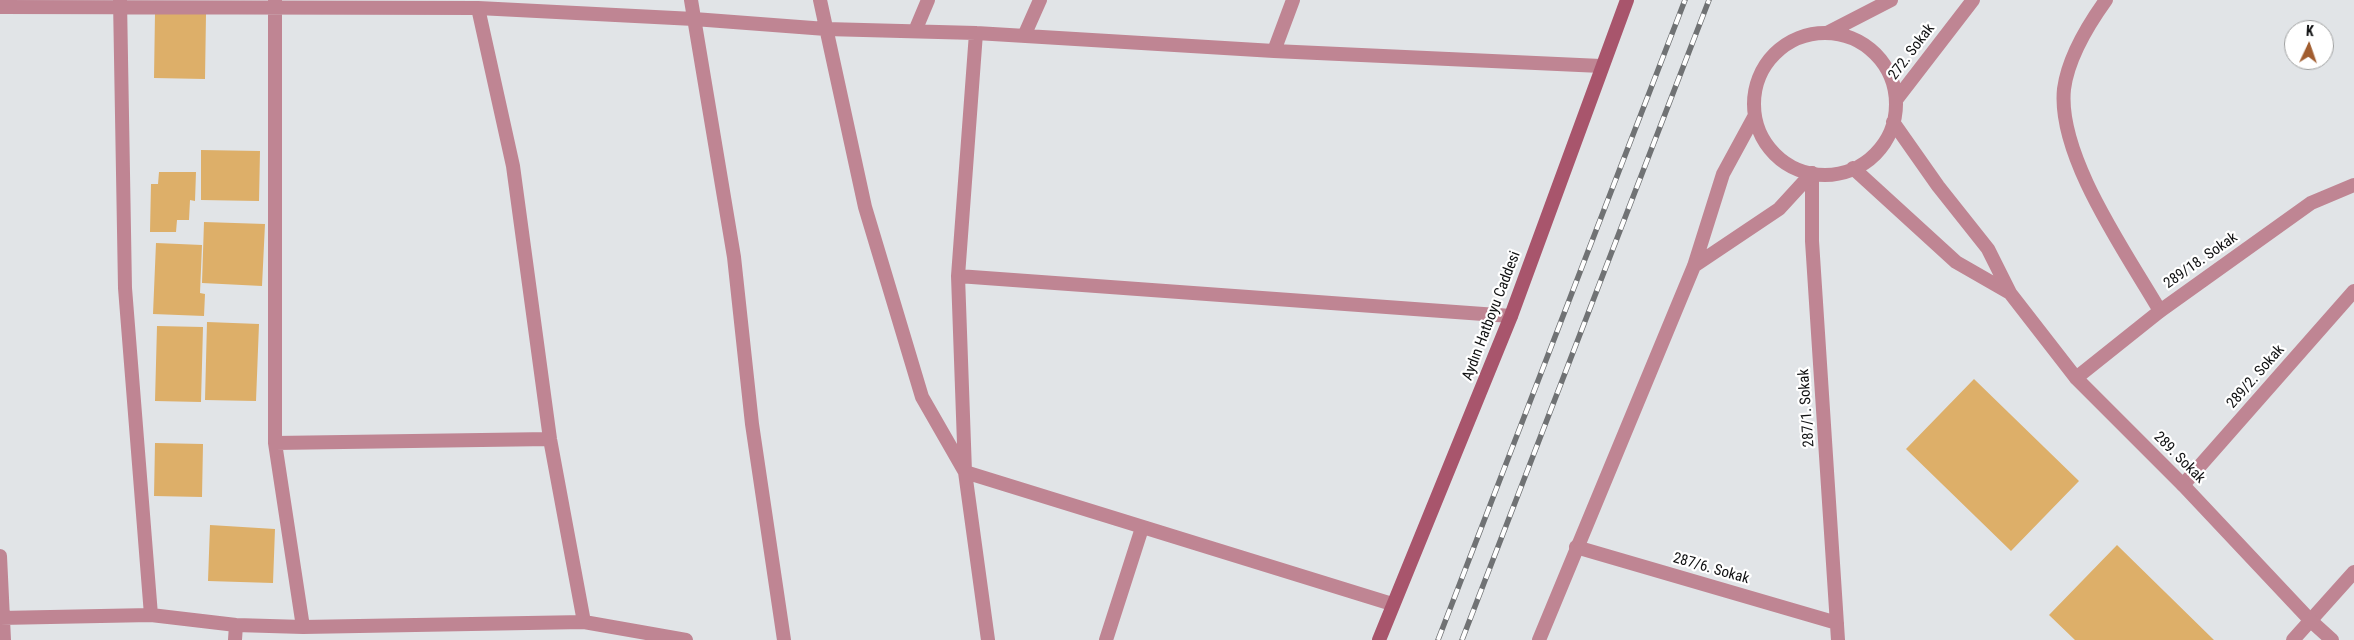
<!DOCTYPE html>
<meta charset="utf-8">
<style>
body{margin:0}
#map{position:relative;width:2354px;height:640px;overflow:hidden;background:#e1e4e7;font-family:"Roboto Condensed",sans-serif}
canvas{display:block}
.north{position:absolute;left:2284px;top:20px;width:50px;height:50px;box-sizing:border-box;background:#fff;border:1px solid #9fa0a0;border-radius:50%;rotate:3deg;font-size:14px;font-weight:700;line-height:20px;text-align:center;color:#101112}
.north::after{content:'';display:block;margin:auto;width:18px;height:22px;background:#a15d2f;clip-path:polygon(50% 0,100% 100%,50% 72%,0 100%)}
</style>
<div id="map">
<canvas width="2354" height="640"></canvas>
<div class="north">K</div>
</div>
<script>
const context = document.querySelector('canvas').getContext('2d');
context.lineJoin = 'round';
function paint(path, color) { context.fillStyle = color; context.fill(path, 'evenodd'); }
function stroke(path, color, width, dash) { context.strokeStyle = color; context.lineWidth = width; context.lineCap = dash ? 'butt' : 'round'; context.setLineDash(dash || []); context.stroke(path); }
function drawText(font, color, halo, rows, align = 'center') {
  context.font = font + ' "Roboto Condensed",sans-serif'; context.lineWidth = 4.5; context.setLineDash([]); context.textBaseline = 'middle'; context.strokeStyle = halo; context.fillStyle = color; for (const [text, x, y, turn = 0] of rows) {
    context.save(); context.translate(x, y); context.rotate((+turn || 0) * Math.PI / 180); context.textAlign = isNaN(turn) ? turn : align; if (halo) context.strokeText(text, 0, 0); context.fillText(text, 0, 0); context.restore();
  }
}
paint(new Path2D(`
 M155,13L206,14L205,79L154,78Z
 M201,150L260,151L259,201L201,200Z
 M159,172H196L195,201L190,200L189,220H177L176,232H150L151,184H158Z
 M204,222L265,224L262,286L202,283Z
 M156,243L202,245L200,293L205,294L204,316L153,314Z
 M207,322L259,324L256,401L205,400Z
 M157,326L203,327L201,402L155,401Z
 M1974,379L2079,481L2011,551L1906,449Z
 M155,443L203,444L202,497L154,496Z
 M210,525L275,529L273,583L208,581Z
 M2117,545L2214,640H2075L2049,615Z`), '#ddaf69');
stroke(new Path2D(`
 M2106,0C2088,25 2068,59 2064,89C2057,156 2127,254 2160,311`), '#bf8593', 14);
stroke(new Path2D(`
 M120,0L125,288L151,615
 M691,0L734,257L752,424L784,640
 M820,0L865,207L922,397L965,472L1392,604
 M275,1V443L303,627
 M0,7L478,8L694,19L826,29L976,33L1274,51L1601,66
 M478,8L513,166L550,439L584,622
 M915,31L928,0
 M976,33L958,276L965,472L988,640
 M1024,36L1040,0
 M1274,51L1293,0
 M1812,173V241L1838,640
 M958,276L1511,316
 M2076,378L2160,311L2311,203L2354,185
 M275,443L550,439
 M2183,485L2354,291
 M1576,547L1837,623
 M0,556L4,640
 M0,618L151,615L236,625L303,627L584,622L686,640
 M235,640L236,625
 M1106,640L1142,528
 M2293,640L2354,572`), '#bf8593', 14);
stroke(new Path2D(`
 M1827,33L1891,0
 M1754 104a71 71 0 1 1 142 0a71 71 0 1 1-142 0Z
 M1896,100L1973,0
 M1893,122L1938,186L1988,249L2010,293L2076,378L2183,485L2311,621L2332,640
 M1853,168L1956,262L2010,293
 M1694,266L1779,209L1812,173
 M1539,640L1694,266L1723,174L1754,117`), '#bf8593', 14);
stroke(new Path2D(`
 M1379,640L1511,316L1627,0`), '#a8556c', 14);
const rail = new Path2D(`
 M1438,640L1685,0
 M1462,640L1709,0`);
stroke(rail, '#707274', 5.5);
stroke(rail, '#fff', 4, [11]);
drawText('15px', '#101112', '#fff', [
 ["272. Sokak",1912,52,-53],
 ["289/18. Sokak",2201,261,-35],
 ["Aydın Hatboyu Caddesi",1492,316,-69],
 ["289/2. Sokak",2256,377,-49],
 ["287/1. Sokak",1807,408,-94],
 ["289. Sokak",2179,458,45],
 ["287/6. Sokak",1711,569,16]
]);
</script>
